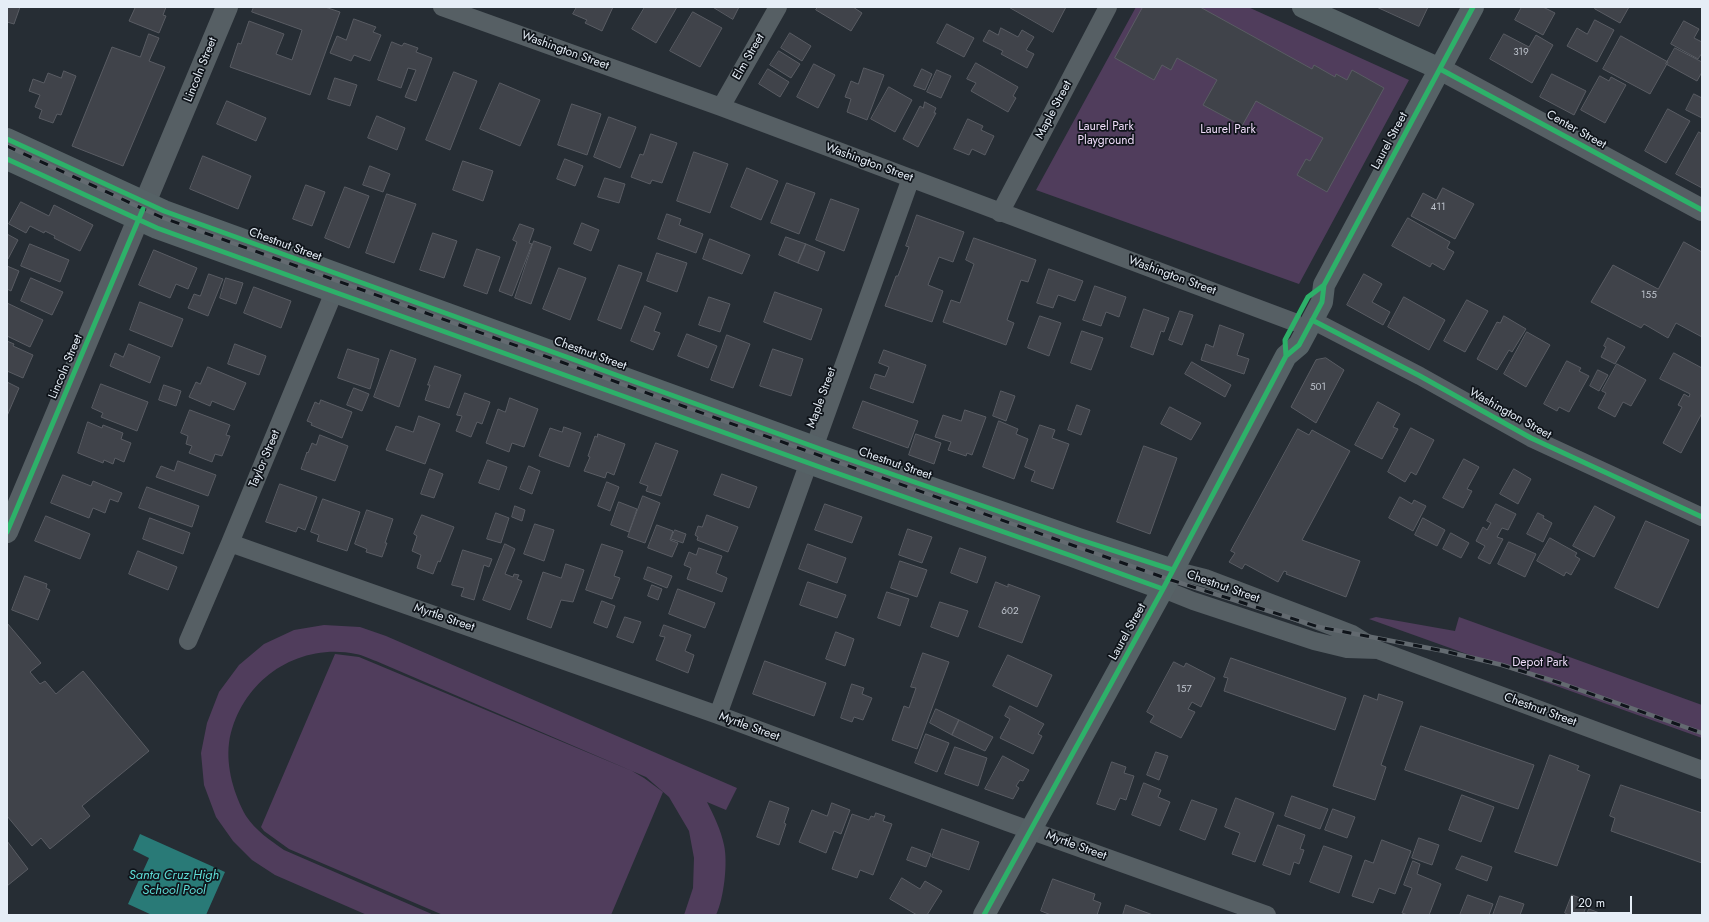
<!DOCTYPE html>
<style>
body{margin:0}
#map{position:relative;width:1709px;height:922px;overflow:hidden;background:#262d34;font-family:Jost,sans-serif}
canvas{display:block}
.frame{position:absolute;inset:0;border:8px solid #e5edf6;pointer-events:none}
.scale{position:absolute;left:1571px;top:896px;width:61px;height:18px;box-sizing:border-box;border:2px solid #e5edf6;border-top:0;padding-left:5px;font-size:12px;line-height:14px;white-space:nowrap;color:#e5edf6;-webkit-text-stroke:3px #0f141a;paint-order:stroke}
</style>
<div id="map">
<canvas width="1709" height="922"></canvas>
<div class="frame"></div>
<div class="scale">20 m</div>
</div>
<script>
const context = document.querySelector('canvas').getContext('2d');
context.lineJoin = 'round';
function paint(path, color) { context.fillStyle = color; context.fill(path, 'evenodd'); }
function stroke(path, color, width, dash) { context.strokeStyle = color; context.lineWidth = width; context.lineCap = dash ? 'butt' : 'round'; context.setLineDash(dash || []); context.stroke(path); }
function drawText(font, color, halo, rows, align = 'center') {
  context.font = font + ' Jost,sans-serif'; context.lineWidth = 3.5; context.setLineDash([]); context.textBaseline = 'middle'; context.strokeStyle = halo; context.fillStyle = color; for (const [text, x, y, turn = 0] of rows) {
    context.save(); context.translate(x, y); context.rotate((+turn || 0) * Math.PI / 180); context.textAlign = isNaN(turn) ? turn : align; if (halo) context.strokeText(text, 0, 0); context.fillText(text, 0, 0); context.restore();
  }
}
paint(new Path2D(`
 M1136,7H1248L1409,80L1299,284L1036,190Z
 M1376,617L1455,631L1459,617L1702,705V738L1369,619Z
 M324,625L360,627L386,636L737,788L726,810L707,802C714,816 721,830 724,845C728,862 724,899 716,915H684L693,888L694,858L689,831L669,797L646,777L376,661C370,659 363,655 356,654C296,642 239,682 229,743C226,767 234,795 246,816C255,830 271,841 284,850L434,915H367L275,875L252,860L233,841L216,817L204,785L201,753L207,723L219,692L239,665L264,644L294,630Z
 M335,654L359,657L632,771L644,778L663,792L611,915H443L289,849L264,831L261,827Z`), '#503d5c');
paint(new Path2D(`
 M140,834L225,872L206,915H152L128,904L149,858L133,850Z`), '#297a77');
const building = new Path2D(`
 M7,7H20L14,24L7,22Z
 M133,7H166L163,15L166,16L159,33L129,21L135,8Z
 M254,7H325L340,12L310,95L230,67L238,43L241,44L249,21L284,34L276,54L292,60L302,30L252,12Z
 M577,7H613L602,31L585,23L587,20L573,14Z
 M645,7H677L656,43L632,29Z
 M713,7H739L733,19Z
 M818,7H853L862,13L851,31L816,10Z
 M1009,7H1066L1053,32Z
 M1143,7H1200L1312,69L1314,65L1335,77L1336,74L1347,80L1352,70L1384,88L1327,192L1297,175L1306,159L1310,161L1323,138L1256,101L1242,126L1203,105L1217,80L1177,58L1171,70L1162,65L1154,80L1115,58Z
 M1377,7H1428L1419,26Z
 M1522,7H1543L1555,13L1543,35L1515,20Z
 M1596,7H1629L1620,23L1595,9Z
 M693,12L722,28L700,67L670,51Z
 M354,19L376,27L373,32L381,35L370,61L354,55L351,61L330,53L337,36L346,40Z
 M1595,20L1614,30L1597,62L1567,46L1577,28L1587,34Z
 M1684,21L1699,29L1694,38L1702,42V53L1698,59L1671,44Z
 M947,24L974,38L964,57L937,43Z
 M1001,28L1018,37L1022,30L1034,37L1026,50L1034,54L1027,68L1001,54L1003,51L983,41L989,30L998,35Z
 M790,33L811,46L802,61L781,48Z
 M149,34L159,38L149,61L165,67L123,166L72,146L112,47L140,57Z
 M1504,34L1529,47L1536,35L1553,45L1532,83L1490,59Z
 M1621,36L1668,62L1650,94L1603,69Z
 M392,42L402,46L404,43L418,48L416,52L432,58L416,101L405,97L416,70L408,68L401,88L378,80Z
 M1675,48L1702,62V72L1697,81L1666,64Z
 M779,51L800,64L791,78L770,65Z
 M976,63L1018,87L1013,96L1016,98L1008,112L971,91L976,83L967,79Z
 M814,64L835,75L818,108L797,97Z
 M864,68L884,75L867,120L847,112L851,99L845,97L851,81L858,84Z
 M768,69L789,82L780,97L759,84Z
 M922,69L932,74L925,90L914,86Z
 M937,70L951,76L941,98L927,92Z
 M64,71L76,76L61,115L57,114L53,123L39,118L42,110L35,107L40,95L29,91L33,79L44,83L48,73L61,78Z
 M454,72L477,81L450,150L426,140Z
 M1552,74L1586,91L1574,115L1540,97Z
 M1600,76L1609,81L1611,77L1626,85L1605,123L1581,110Z
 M335,78L357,85L350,106L328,99Z
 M500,83L540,100L520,146L480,129Z
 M889,87L912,100L895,132L871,119Z
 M1694,94L1702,98V118L1686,110Z
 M227,101L266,118L256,141L217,124Z
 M925,102L936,108L934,113H936L918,147L903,139L920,106L923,108Z
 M572,104L601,114L587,155L558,145Z
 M1668,109L1690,121L1666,163L1645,151Z
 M377,116L405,128L397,150L368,138Z
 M609,117L636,127L620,168L594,157Z
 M968,119L983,126L981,130L994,136L985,155L972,149L969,155L954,149Z
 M1699,132L1702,134V188L1676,174Z
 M651,134L677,143L662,183L652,180L650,184L631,177L640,154L643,155Z
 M694,152L728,164L710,213L677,201Z
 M203,156L251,176L238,209L190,189Z
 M565,159L583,166L575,186L557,179Z
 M463,161L493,171L483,201L453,190Z
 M370,166L390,174L383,192L363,185Z
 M747,168L778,181L761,220L731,207Z
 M605,178L625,184L619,203L598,197Z
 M787,183L815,193L799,234L771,223Z
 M306,185L325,192L312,226L293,219Z
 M345,187L369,196L349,248L325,238Z
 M1443,188L1474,204L1455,239L1411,216L1423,193L1436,200Z
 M387,194L416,204L394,263L366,253Z
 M831,199L859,209L844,251L816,240Z
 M21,202L49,216L54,205L93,225L80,251L54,238L55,236L45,231L44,233L30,226L26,233L9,224Z
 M667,214L681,219L679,225L703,234L696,253L658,239Z
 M917,215L964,232L953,262L939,257L928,285L943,291L932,322L885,306L896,276H898L909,247L906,246Z
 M1408,218L1450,242L1447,248L1454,252L1444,270L1432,263L1430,267L1392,246Z
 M582,223L599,230L591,251L574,244Z
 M520,224L534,229L529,243L532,244L512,296L499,291L517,242L513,240Z
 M433,233L457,241L444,278L420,270Z
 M7,234L18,240L8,259L7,258Z
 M786,237L806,244L798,263L779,255Z
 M974,238L1036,260L1028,282L1021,280L1007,320L1014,323L1006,345L943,322L951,300L960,303L974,264L966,260Z
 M710,239L750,255L742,274L703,259Z
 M534,241L551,247L531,304L515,298Z
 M1684,242L1702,252V337L1676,323L1668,338L1644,324L1641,328L1591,302L1613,265L1658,289Z
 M30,244L69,260L60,282L21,266Z
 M806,244L825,252L818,271L798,263Z
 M477,249L500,257L487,294L464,286Z
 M154,250L197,268L188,289L176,284L170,298L139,285Z
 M657,253L687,263L677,292L647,281Z
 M619,265L642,273L621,329L598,320Z
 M7,266L19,271L11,291L7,289Z
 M559,268L586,278L570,320L543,309Z
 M1049,269L1083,281L1075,301L1058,295L1053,308L1037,303Z
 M209,274L223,279L208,316L188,308L194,294L200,296Z
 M1364,274L1382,284L1372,302L1390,312L1383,325L1347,305Z
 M31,278L63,292L52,315L21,301Z
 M226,278L243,283L236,304L220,298Z
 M1095,286L1126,297L1119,317L1106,312L1101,326L1083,320Z
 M254,287L291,301L281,328L244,313Z
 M775,292L822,309L811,340L764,322Z
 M709,297L730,304L720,332L699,325Z
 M1404,297L1445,320L1429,350L1388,327Z
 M1467,300L1488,311L1465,352L1444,341Z
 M140,302L183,319L172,347L130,330Z
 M7,303L43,320L30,347L7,336Z
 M645,306L661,313L654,331L660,333L653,350L631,341Z
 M1144,309L1169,318L1164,332L1161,331L1153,355L1131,347Z
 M1180,311L1193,315L1182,345L1169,340Z
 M1040,316L1061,323L1049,356L1028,348Z
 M1504,316L1526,329L1512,352L1509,350L1497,370L1477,359L1497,322L1500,323Z
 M1220,325L1244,334L1237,355L1249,359L1244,374L1201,360L1206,344L1213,347Z
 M1082,331L1103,338L1091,370L1071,363Z
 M1527,332L1550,345L1526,387L1504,374Z
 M687,334L717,346L708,368L678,356Z
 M727,335L750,344L733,388L711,380Z
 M1608,338L1625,347L1615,364L1601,357L1606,347L1604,346Z
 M7,341L14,344L13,346L33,355L23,378L7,371Z
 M129,344L160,357L150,383L110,366L115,353L123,357Z
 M235,344L266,356L259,375L228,364Z
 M348,349L379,359L370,389L338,378Z
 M773,349L803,359L791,396L760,386Z
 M391,350L416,359L399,407L374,397Z
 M884,350L926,365L913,403L870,388L875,374L885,377L889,367L879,363Z
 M1674,353L1702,368V413L1681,453L1663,443L1682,407L1678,405L1684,394L1689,397L1690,394L1660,379Z
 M1326,358L1344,370L1316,423L1291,407L1316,360Z
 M1567,361L1581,368L1579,371L1589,376L1569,412L1559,407L1557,411L1544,404Z
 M1192,362L1231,385L1225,397L1185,374Z
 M1617,364L1646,380L1631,406L1623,402L1615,417L1598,408L1606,393L1602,391Z
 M435,366L461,375L449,408L425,400L430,385H428Z
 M208,367L246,383L234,410L212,401L210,406L189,397L196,382L200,384Z
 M1598,370L1608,375L1599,391L1590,386Z
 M7,382L19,388L7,416Z
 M101,384L148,402L137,431L101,417L103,413L92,408Z
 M164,385L181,391L176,406L159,400Z
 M354,388L369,394L362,411L347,405Z
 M1001,391L1015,396L1006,421L993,416Z
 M465,393L490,402L482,424L477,422L471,437L456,431L462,416L457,415Z
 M510,398L538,409L524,447L512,443L509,452L486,443L498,409L505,412Z
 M321,400L352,412L342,438L311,425L312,423L307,421L315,402L319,404Z
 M863,401L918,421L908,448L853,428Z
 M1378,402L1400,414L1393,427L1398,429L1382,459L1355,445Z
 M1077,405L1090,410L1081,435L1068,430Z
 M1170,407L1201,423L1191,440L1161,424Z
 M190,410L230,425L226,435L230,436L222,456L215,454L212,462L189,453L192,446L186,444L188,436L181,433Z
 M965,410L986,417L972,455L967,453L966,456L948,450L951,442L935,437L943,415L961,421Z
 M419,416L440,424L425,464L386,450L396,426L413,432Z
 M999,421L1018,429L1016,434L1028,439L1014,479L983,467Z
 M88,422L102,428L103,425L123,433L121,439L131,443L124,462L115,458L113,464L104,460L103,463L78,453Z
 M1040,425L1055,430L1052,438L1069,444L1053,489L1031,481L1035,471L1025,467Z
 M564,427L581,433L569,467L539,456L550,428L562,432Z
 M1411,428L1434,440L1416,475L1411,472L1405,482L1388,472Z
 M1298,429L1309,435L1312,430L1350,451L1302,540L1360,561L1346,597L1286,574L1287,572L1284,571L1278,582L1245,564L1242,569L1229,562L1235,553L1231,551Z
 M598,434L625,444L614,475L607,472L605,478L584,471L590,457L588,456L595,436L597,437Z
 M916,434L941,443L934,464L909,455Z
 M320,435L348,446L335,481L301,469L307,452L308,453L312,443L316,445Z
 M656,443L678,451L661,496L646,491L648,486L640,483Z
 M1144,446L1177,458L1150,534L1117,522Z
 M1464,459L1479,467L1467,489L1472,491L1463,508L1443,498Z
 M488,460L507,467L499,490L479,483Z
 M178,461L216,475L208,496L156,477L161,466L174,471Z
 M529,466L540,471L532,494L520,489Z
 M430,469L443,474L434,498L421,494Z
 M1514,469L1531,479L1518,504L1500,494Z
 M722,474L757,487L749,508L714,495Z
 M63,475L91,486L93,481L122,493L118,502L110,499L105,513L93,508L89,518L51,503Z
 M607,482L619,487L610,511L598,506Z
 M280,484L317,497L305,530L298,527L296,532L266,522Z
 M147,487L199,506L192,527L139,508Z
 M643,496L660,503L645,543L628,537Z
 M1400,497L1412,504L1414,500L1426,506L1413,531L1389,518Z
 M323,499L360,512L347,551L317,541L319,535L311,532Z
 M619,502L637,509L629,532L611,525Z
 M825,504L862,517L852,543L815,530Z
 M1496,504L1516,514L1508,530L1502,528L1497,537L1503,539L1490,564L1478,558L1485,546L1476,541L1483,527L1487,530L1491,523L1487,521Z
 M515,506L525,510L522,521L512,517Z
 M1595,506L1615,517L1594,557L1573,546Z
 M367,510L393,519L385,543H387L382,557L366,552L367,549L355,544Z
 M496,513L509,518L501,543L487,539Z
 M1538,513L1544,516L1543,518L1552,523L1543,542L1527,534Z
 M422,515L454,527L440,562L438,561L433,574L417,568L421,555L412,551L417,536L414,534Z
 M707,515L738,527L728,552L697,540L698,537L695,535L698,526L702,527Z
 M46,516L90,534L80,559L35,541Z
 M150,518L190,533L183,554L143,539Z
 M1423,518L1445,530L1437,546L1415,535Z
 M1646,521L1689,540L1658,608L1615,588Z
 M535,524L554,530L544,561L524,554Z
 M657,525L673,531L670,540L678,543L672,557L648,548Z
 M908,529L932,537L922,563L899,555Z
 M675,530L686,534L683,543L671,539Z
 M1451,533L1469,543L1461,558L1443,549Z
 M1550,538L1577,553L1575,556L1580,559L1571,575L1566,572L1564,576L1537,561Z
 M1509,542L1536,554L1525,577L1498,564Z
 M505,544L515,549L505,574L513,577L514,574L519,575L517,579L522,581L510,610L483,600Z
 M602,544L623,551L614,576L620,578L612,599L586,590Z
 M808,544L846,558L837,583L799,569Z
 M699,548L722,556L716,573L727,578L722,592L687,579L691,568L684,565L689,552L696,555Z
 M960,548L986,557L977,583L951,573Z
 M463,550L492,559L489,567L484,565L474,600L461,596L464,588L452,585Z
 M138,551L177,567L168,590L129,574Z
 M900,561L927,570L917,597L891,588Z
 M566,564L584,570L573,602L561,600L551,628L527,619L543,572L561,578Z
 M648,567L672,576L667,588L644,579Z
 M25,576L47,584L46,588L50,590L38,620L12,610Z
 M808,582L846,595L837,618L800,605Z
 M996,582L1008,587V584L1040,596L1022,643L979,627Z
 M652,585L662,589L658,600L648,596Z
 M678,589L715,603L705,628L669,614Z
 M887,592L909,599L900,626L878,618Z
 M602,601L615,606L607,628L594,623Z
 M940,602L968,611L958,637L931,627Z
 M625,617L641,622L633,643L617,637Z
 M7,623L41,663L30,672L40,684L45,681L56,694L83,671L149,751L82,806L90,816L50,849L41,838L32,846L7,816Z
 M664,625L691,635L685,651L694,655L688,673L656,660L665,637L660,636Z
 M836,632L854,639L845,666L826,659Z
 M923,653L949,662L917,749L892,740L904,706L909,708L916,688L911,687Z
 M1008,655L1052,675L1037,707L993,686Z
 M1231,658L1346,698L1335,730L1224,691L1228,678L1224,677Z
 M765,661L826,683L814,716L753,694Z
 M1174,662L1184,667L1186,663L1215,678L1201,707L1192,702L1188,709L1195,712L1181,738L1150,722L1154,716L1147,712Z
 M852,684L864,688L862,694L872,698L863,720L854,717L852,722L841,718Z
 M1379,694L1403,702L1381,765L1386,767L1375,800L1333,786L1364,695L1377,700Z
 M1010,706L1044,724L1038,734L1042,736L1033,754L1000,738L1010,719L1005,716Z
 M936,709L959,720L952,735L930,723Z
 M959,720L993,737L985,751L952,735Z
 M1421,726L1534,765L1518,809L1405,770Z
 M926,734L949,743L937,772L915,763Z
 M955,747L987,758L978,786L945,774Z
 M1156,752L1168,756L1159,780L1147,775Z
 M1550,755L1579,766L1577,770L1590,775L1557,866L1515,852Z
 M1003,756L1029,770L1023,781L1020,780L1016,786L1019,788L1013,799L985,789Z
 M1112,762L1126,767L1124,773L1134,776L1126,800L1120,798L1115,810L1097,804Z
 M1144,783L1161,790L1158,797L1170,802L1160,826L1132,815Z
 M1621,785L1702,813V863L1611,831L1615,818L1610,816Z
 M1462,795L1494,807L1481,842L1449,830Z
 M1292,796L1328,809L1320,829L1285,816Z
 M1236,798L1274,813L1255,862L1232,854L1240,833L1225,827Z
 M1192,800L1217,809L1205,840L1180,830Z
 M770,801L789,808L784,823L786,824L779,845L757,837Z
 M832,803L850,810L841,834L834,831L826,853L799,842L812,810L827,816Z
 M1333,809L1355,817L1347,838L1325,830Z
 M876,813L885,816L883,821L892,824L873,875L860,870L857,878L832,869L852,814L869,820L871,816L874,817Z
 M1278,825L1305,835L1300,849L1304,850L1299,864L1294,862L1290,875L1263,865Z
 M942,829L979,842L969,870L932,857Z
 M1419,838L1439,845L1432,865L1412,858Z
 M1382,840L1411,851L1395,894L1379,888L1373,903L1352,896L1365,860L1373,863Z
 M7,841L28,869L7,886Z
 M1324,846L1352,856L1339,893L1310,882Z
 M912,847L931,854L926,867L907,860Z
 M1462,856L1492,867L1487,881L1456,869Z
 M1413,861L1420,864L1417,874L1441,884L1429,915H1408L1402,913L1412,888L1404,885Z
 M902,878L920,889L925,881L942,891L927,915H917L890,899Z
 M1053,879L1095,894L1093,900L1101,903L1097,915H1051L1041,911Z
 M1468,895L1493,904L1489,915H1460Z
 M1572,895L1588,901L1583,915H1569L1565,913Z
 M1500,896L1524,904L1520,915H1493Z
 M1126,905L1153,915H1123Z
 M1589,909L1605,915H1587Z`);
paint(building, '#40434a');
stroke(building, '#595c63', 1);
stroke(new Path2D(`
 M442,7L721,107L1294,322
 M721,107L778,7
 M1000,213L1108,7
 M1312,320L1420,376L1531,438L1702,517
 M230,543L718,715L1007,822L1267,915
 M1173,570L1205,578L1321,622L1352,634L1378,650L1702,770
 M1163,589L1193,601L1314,641L1347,649L1378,650
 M188,641L230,543L339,280
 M718,715L911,178`), '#565f64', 18);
stroke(new Path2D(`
 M1440,69L1702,210
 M7,532L227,7`), '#565f64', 22);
stroke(new Path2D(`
 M1303,7L1440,69
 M7,139L164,211L834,454L1078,539L1173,570
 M7,159L157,228L828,470L1072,556L1163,589
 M984,915L1163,589L1286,356L1299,345L1322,302L1324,285L1473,7`), '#566266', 22);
const rail = new Path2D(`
 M7,146L161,217L832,460L1168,579L1319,627L1444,651L1502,665L1560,683L1702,733`);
stroke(rail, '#636a70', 4.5);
stroke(rail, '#0f141a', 3, [9]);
stroke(new Path2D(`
 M1440,69L1702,210
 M7,139L164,211L834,454L1078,539L1173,570
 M7,159L157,228L828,470L1072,556L1163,589
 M1312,320L1420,376L1531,438L1702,517
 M1286,356L1285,340L1308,297L1324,285
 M7,532L143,209
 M984,915L1163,589L1286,356L1299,345L1322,302L1324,285L1473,7`), '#2db169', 5);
drawText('10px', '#bcc2cb', null, [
 ["319",1521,53],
 ["411",1438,208],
 ["155",1649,296],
 ["501",1318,388],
 ["602",1010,612],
 ["157",1184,690]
]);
drawText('12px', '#e5edf6', '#0f141a', [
 ["Washington Street",565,51,20],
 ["Elm Street",749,57,-60],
 ["Lincoln Street",201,70,-68],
 ["Maple Street",1054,110,-62],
 ["Center Street",1576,130,29],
 ["Laurel Street",1390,141,-62],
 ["Washington Street",869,163,20],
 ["Chestnut Street",285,245,20],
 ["Washington Street",1172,276,20],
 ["Chestnut Street",590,354,20],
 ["Lincoln Street",66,367,-67],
 ["Maple Street",822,398,-70],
 ["Washington Street",1510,414,29],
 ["Taylor Street",265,459,-67],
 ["Chestnut Street",895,464,19],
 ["Chestnut Street",1223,587,19],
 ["Myrtle Street",444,618,19],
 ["Laurel Street",1128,632,-61],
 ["Chestnut Street",1540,710,20],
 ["Myrtle Street",749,727,20],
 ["Myrtle Street",1076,846,20]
]);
drawText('12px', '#eedbf8', '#0f141a', [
 ["Laurel Park",1106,127],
 ["Playground",1106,141],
 ["Laurel Park",1228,130],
 ["Depot Park",1540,663]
]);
drawText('italic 13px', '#5eddd7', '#0f141a', [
 ["Santa Cruz High",174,876],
 ["School Pool",174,891]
]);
</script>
